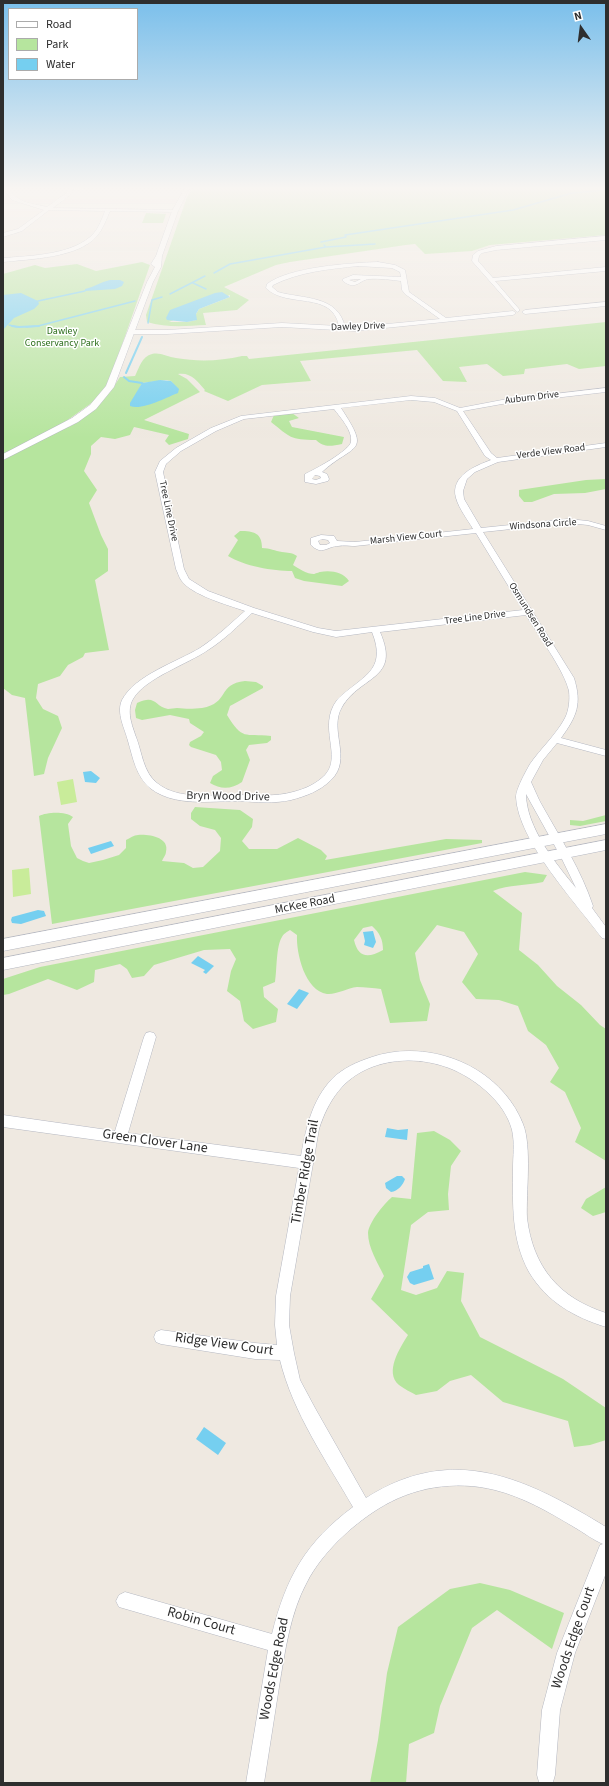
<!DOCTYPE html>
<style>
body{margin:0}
#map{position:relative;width:609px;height:1786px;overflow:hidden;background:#efe9e1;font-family:"Source Sans 3",sans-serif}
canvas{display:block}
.frame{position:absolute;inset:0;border:4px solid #2e2e2e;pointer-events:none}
.legend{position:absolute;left:8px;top:8px;width:130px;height:72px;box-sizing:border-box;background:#fff;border:1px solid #ababab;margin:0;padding:5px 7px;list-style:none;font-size:12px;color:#2e2e2e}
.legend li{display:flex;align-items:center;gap:8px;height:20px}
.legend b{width:20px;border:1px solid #ababab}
.north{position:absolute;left:561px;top:8px;width:40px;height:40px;-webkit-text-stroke:3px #fff;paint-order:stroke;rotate:346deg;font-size:11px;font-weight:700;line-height:16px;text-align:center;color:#2e2e2e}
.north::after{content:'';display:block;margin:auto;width:14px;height:18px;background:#2e2e2e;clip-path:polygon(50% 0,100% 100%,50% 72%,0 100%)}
</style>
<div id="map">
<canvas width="609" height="1786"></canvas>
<div class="frame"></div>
<ul class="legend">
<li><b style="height:5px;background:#fff"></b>Road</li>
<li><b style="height:11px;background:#b6e59e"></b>Park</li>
<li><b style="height:11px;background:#75cff0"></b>Water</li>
</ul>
<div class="north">N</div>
</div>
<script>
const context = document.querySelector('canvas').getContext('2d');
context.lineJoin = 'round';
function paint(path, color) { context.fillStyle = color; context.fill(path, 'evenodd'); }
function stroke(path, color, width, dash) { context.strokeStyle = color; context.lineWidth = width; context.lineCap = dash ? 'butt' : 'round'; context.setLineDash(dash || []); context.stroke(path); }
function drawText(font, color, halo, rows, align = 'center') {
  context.font = font + ' "Source Sans 3",sans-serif'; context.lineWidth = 3; context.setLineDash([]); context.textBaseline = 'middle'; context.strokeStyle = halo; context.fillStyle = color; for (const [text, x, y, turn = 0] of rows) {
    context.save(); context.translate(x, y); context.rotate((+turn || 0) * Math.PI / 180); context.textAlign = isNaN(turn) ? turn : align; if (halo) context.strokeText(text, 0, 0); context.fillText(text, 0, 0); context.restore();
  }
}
paint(new Path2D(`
 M193,188H606V235L490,245L472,251L425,254L415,244L406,245L290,262L276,265L224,287L249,300L237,310L203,313L206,325C187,326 166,328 147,322L146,315L187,197ZM230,295V297L199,309L196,314V320L187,322H169Z
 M146,213L166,214L163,223H142Z
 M142,262L150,265L110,379L104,390L93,402L62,424L69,427C93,413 105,400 120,377L135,376C139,368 142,356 152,354C160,352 168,357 176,358C199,362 220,361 242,356H247L249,359L606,322V366L579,369L567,364L525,369L524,374L503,376L487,364L459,367L467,382L443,381L417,350L300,361L311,381L262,385L228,401L204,391L205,390C197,381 191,372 178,374L187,379L200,392L144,420L189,434L188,439L169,445L165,441L169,435L134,427L130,435L115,439L101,437L91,446V454L84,471L97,490L89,503L101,535L108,549V571L95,580L109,650L85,653L83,657L68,665L60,676L38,684L36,698L43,709L58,716L62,728L48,758L44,774L34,776L25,698L12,695L3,688V274L35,265L45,268L77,264L96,271ZM166,380L171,381L176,387L137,393L142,383Z
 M292,413L299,418L289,421L292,427L344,437L342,444C331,446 324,448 316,440C290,440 290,437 271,422L274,415Z
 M606,479V489L585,493L554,494L532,502H524L519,496V490L586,480Z
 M240,531C254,531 262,533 262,548C270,548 275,551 282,552C288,553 291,552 297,556L293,565C299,569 307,574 314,574C314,574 320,572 320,572C331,570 343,572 349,581L342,586L304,581L295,578L292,571C273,571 244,566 228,556L238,540L234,536Z
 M245,681L256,682L263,686V688L230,706L227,715C243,741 244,733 271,736V740L267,743L249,745L246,750L250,760L242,782C232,789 221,790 210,783L213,776L222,770L221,762L216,755L191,747L189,745L190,742L201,736L204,732L190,723L189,719L170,715L142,720L136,718L135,710L137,703C156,694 154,706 168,709C171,709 174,708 177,708C186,709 193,709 202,708C230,703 217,684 245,681Z
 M195,807L240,810L253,819L252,827L242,841L249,849H277L298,838L321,850L327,856L325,860L446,839L482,840V843L52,924L39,816C47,812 65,811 73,817L68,824L71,846L77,858L83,861L89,863L103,860L119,855L126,848V840C130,838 134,835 138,835C148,834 170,837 166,852C166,855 163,858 162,861L184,863L193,868L203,867L220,851L221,838L215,830L200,826L191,819V813Z
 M606,815V821L580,826L570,825V820L583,821Z
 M525,872L547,875L543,882C526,886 509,884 493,891L522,913L519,950L538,965L557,986L581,1005L600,1025L606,1029V1161L575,1142L581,1128L565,1092L550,1082L559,1068L546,1045L528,1031L518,1006L499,1000L476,999L462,982L478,954L464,932L437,925L415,953L420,980L430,1004L427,1021L390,1023L381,989C373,988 365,987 357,987C347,988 336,995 327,994C305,991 296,953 297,935L290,930C287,932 283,934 282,937C276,946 277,970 275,982L263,987L264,997L278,1009L276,1022L253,1029L244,1021L240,1001L227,991L231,971L236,959L230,949L204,950L154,965L144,976L132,978L127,969L120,964L95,970L94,982L77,990L48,979L9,994L3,995V979L40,967ZM372,926C380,933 383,940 383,950C367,959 358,957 354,940L363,928Z
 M434,1131L450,1140L461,1151L451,1166L448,1194L449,1210L428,1212L411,1225L401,1290L416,1295L437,1288L447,1271L464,1273L461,1301L480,1337L563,1379L606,1408V1440L590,1445L574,1447L568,1421L503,1402L471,1375L450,1381L437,1391L416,1395C411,1392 404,1389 399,1385C384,1372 400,1348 408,1335L371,1299L384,1276C378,1263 368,1248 368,1233C369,1222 384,1204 392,1197L411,1199L417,1133Z
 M606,1187V1212L593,1216L581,1208L586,1199Z
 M480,1583L510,1590L564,1613L552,1649L497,1610L472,1628L440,1706L434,1733L409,1744L406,1783H370L378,1740L387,1673L398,1627L450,1589Z`), '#b6e59e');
paint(new Path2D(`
 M73,779L77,802L61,805L57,782Z
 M29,868L31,894L13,897L12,870Z`), '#c9ec9a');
paint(new Path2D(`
 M110,280H120L124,282L122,286L115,289L85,291V289C95,287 100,282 110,280Z
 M222,292L230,297L199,309L196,314L197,320L187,322L167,320L166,318L170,310L215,293Z
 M21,293L38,301L39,304L34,309L14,318L3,330V295Z
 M160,380L171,381L179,389L178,393C167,397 142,411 130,406V403L142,383Z
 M91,771L100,778L96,783L85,782L83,772Z
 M111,841L114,846L91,854L88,848Z
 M38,910L44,911L46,916L21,924L12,923L11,920L12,917Z
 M373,931L376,942L373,948L364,945L365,941L363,932Z
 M198,956L214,966L206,974L203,972L205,970L191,963Z
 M299,989L309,993L297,1009L287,1004Z
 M387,1128L398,1130L408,1129L407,1140L385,1137Z
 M397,1176H402L405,1179C403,1185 398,1191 391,1192L386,1188L385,1183Z
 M429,1264L434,1279L414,1285L410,1283L407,1277L410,1272L423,1268V1266Z
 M204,1427L226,1443L218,1455L196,1439Z`), '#75cff0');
stroke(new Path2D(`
 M321,242L346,237L345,235L513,210L572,193L606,190
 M326,247L375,244
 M214,273L230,264L326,247L324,245
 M193,283L206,289
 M170,294L205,276
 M38,301L85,291
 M148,323L152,300L162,297
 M9,325L17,327
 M26,327L38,326L135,301`), '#75cff0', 1.5);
stroke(new Path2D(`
 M12,326L19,327L39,326
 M126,373L142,337
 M124,377L129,381L142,383`), '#75cff0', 2);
const minor = new Path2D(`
 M3,188H7C21,204 27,202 47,207L66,193L69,188H85L83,189H73L70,195L53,208L175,210L177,211L175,212L110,211C106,220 103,229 97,236C78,258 30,259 3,262V258C29,256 75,255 94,233C99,227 102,219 105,211L49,210L22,231L3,237V233L18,229L44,210L12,200Z
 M606,236V240L496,250L482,253L479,256L478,261L493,278L606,267V271L495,281L519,309V311L517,312L472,261L473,255L478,251L496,246Z
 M378,262L395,265L405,270L409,292L446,318L513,311L516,313L513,315L355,331L282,327L167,334H131L128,332L131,330H167L282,323L339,326C332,290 287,309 266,288L267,284C289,267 350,263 378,262ZM358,266L392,268L400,272L401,277L353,275L343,279V281C356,291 359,280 369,279C380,278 391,280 401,281L402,290L405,294L440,319L355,327H345C338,295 303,299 278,292L272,287L273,285C299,272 329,269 358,266ZM354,279H361L355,282L349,280Z
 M606,302V306L525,314L522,312L525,310Z
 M606,388V392L502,404L463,411L491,453L497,458L606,443V447L498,462L475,472L467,479L463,491L464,499L481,528L568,519L588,521L606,526V530L588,525L568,523L483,532L574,678C582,704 577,716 561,738L606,750V756L557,743L543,760L531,782C535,790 538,799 543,807C561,839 581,870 593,906L592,908L606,927V939L602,938C576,903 518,841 516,797C516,789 526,771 530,764C541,748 556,735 565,718C569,710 570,700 569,691C564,670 538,635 526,615L380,632C401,680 361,675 342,707C328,730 353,759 331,780C320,791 306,796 291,800C273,804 257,802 239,801C210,801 174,807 150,788C136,776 133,758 128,741C125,729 116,713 122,700C135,675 177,662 200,648C217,637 231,623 245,611C228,605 191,595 181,580C179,577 178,573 176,569L155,472L160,461L176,448L211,428L241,416L411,396L435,398L460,408L502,400ZM411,400L434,402L457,411L485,456L491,460C475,466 450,476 456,498C459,509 468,520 473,529L355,542L337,541L334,536L321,535L311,538V545C322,556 328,546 338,546C344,545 350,546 355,546L476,533L523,610L336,631L318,628L254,608L208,591L189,579L184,569L163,472L166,464L181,451L216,431L244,419L334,409C340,417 353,431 351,442C349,451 314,470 305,474V482L316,484L328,481L329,479L327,474L322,472C354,443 372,455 341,408ZM315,475L320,476L321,478L316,480L312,479ZM322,539L328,540L330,543L326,545H320L318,541ZM252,613L313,632L336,637L372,632C388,672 361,676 337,700C317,727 343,756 325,775C316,784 305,789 293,792C275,797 258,795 239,795C213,794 179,801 157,783C143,772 142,752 136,737C132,725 126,711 133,699C145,678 188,664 208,650C224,640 238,626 252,613ZM526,794L561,857L576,888C556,864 526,827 526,794Z
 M150,1032L154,1033L156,1037L128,1133L301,1156C306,1128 312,1100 332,1079C343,1068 357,1062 372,1057C430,1038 500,1066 523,1124C532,1147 526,1192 527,1218C533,1267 559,1298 606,1313V1327C574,1317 547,1302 529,1272C511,1239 513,1205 513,1169C513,1156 515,1143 512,1130C505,1103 478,1081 454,1070C428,1059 399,1057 372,1067C343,1078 328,1101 319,1129L290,1296L289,1325L294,1353L300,1380L315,1408L366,1498C454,1442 527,1479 606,1527V1573L575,1653L560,1710L555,1775L553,1782L549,1783L539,1782L537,1775L542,1710L557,1653L600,1545L603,1544C593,1540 583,1532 574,1527C549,1512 523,1497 495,1490C454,1480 413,1487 378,1509C351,1526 322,1553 307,1582C290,1613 285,1652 279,1687C274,1719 269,1751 264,1783H246L268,1650L119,1607L116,1601L119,1595L125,1592L272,1634C286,1577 306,1542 353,1507C326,1460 293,1413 280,1360L255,1359L161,1344L156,1342L154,1337L156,1332L161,1330L255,1343L277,1345L275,1325L276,1296L299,1168L3,1127V1115L115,1131L144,1037L146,1033Z`);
const tertiary = new Path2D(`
 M185,188H190L178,211L162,256L161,267L153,282L114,387L96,409L78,422L3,460V454L72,418L90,405L106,386L147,282L155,267L151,264L156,256L172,211Z`);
const secondary = new Path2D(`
 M606,824V834L3,951V939Z
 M606,840V850L3,970V958Z`);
stroke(minor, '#b4b7c1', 1);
stroke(tertiary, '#b4b7c1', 1);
stroke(secondary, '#b4b7c1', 1);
paint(minor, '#fff');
paint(tertiary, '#fff');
paint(secondary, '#fff');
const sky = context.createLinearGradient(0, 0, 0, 438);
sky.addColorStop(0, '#7abfeb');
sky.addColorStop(0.43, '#f8f5f2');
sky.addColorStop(1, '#f8f5f200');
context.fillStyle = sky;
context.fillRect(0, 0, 609, 438);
drawText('10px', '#2e2e2e', '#fff', [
 ["Dawley Drive",358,327,-2],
 ["Auburn Drive",532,398,-7],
 ["Verde View Road",551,452,-7],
 ["Tree Line Drive",168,511,78],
 ["Windsona Circle",543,525,-4],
 ["Marsh View Court",406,538,-6],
 ["Osmundsen Road",530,615,58],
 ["Tree Line Drive",475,618,-7]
]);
drawText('10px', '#2c6e1b', '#fff', [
 ["Dawley",62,332],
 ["Conservancy Park",62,344]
]);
drawText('12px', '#2e2e2e', '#fff', [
 ["Bryn Wood Drive",228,797,1],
 ["McKee Road",305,905,-11]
]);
drawText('14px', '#2e2e2e', '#fff', [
 ["Green Clover Lane",155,1142,8],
 ["Timber Ridge Trail",306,1172,-80],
 ["Ridge View Court",224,1345,8],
 ["Robin Court",201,1622,16],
 ["Woods Edge Court",574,1638,-71],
 ["Woods Edge Road",275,1669,-79]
]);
</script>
